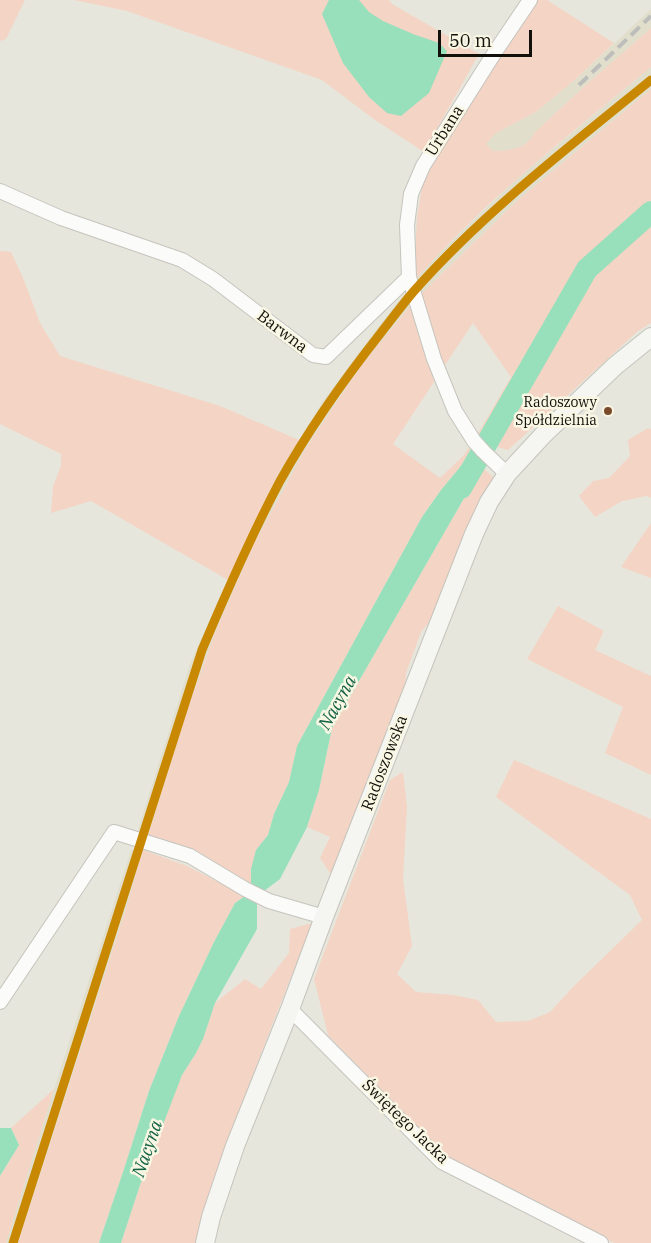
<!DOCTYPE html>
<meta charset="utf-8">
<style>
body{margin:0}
#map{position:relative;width:651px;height:1243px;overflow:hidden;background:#e7e6dc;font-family:"IBM Plex Serif",serif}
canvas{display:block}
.scale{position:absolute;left:438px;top:30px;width:94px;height:27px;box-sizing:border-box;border:3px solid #11100a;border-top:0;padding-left:8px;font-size:18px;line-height:21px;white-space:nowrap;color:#11100a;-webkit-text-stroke:4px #f9f7e4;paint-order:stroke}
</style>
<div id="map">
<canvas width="651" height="1243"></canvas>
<div class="scale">50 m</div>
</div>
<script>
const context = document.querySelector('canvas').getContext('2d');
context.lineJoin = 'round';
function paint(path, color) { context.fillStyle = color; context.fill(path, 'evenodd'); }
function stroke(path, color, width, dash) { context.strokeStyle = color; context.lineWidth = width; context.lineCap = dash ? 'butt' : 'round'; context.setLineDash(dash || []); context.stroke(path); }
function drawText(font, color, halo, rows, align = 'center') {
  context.font = font + ' "IBM Plex Serif",serif'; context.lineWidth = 5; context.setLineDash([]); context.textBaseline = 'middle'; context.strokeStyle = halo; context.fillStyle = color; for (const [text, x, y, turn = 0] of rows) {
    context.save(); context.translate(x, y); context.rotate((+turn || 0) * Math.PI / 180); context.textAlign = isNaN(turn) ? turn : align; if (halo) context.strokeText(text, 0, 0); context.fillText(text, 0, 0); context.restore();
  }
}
paint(new Path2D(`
 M651,9V28L587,84L535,132L531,141L514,150L493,151L486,144L496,133L536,112L577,78Z
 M651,67V89L518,200L420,295L414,281L437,255L518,178Z
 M404,294L411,305L361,366L306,448L252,548L215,633L187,711L148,836L137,833L190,664L247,537L278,474L323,401L369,339Z
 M131,850H143L126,909L18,1243H6L54,1089Z`), '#e1dfcc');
paint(new Path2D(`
 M0,0H25L6,39L0,41Z
 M74,0H389L392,4L479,54L424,152L375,120L322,80L127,11Z
 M537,0H547L614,43L577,78L536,112L496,133L486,144L493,151C510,150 526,150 535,132L587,84L651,28V67C569,135 484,201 414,281L417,217L423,182L433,162Z
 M651,89V207L585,266L486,439L477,435L511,377L473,323L443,368L420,295L518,200Z
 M651,218V323L638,331L508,450L491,445L591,273Z
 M0,251L11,252L24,280L40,323L60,356L220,406L299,440L278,474L228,580L91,501L51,513L53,486L61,466V454L0,424Z
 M411,305L434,382L393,444L440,478L464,455L469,447L471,454L441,490L422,517L297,746L289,782L274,814L268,835L256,850L251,886L237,875L197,851L148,836L187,711L215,633L252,548L306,448L361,366Z
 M648,428L651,429V498L647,496L622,501L595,517L579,496L593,481L609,478L630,456L628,440Z
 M482,467L494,478L468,533L434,616L421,632L406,673L404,698L334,879L320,858L330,837L307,827L319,790L332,728Z
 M651,523V578L621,567Z
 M558,606L604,631L595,650L651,676V775L605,753L623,707L527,659Z
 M514,760L651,819V1243H614L447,1157L328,1035L314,979L390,780L403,772L407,807L403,879L412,946L397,974L416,992L453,995L478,1000L496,1022L528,1021L550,1012L574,986L642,920L630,895L496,797Z
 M143,850L187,866L245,896L235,903L214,942L179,1016L149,1091L124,1169L99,1243H18L126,909Z
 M313,923C270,1028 228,1134 197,1243H121L140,1185L170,1104L182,1075L196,1053L203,1039L215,1003L245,979L261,989L289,953L290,929Z
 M54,1089L6,1243H0V1176L19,1145L11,1128Z`), '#f4d4c4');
paint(new Path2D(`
 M329,0H359L369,12L383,21L413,34L439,43L447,51L429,93L401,116L387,113L369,97L343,63L322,14Z
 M471,454L482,467L332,728L319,790L307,827L280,879L264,891L251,886V869L256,850L268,835L274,814L289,782L297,746L422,517L441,490Z
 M245,896L257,904V929L215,1003L203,1039L196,1053L182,1075L140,1185L121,1243H99L124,1169L149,1091L179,1016L214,942L235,903Z
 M0,1128H11L19,1145L0,1176Z`), '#98e0bc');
stroke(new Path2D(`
 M461,488L587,269L651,212`), '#98e0bc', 22);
const street = new Path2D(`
 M0,191L61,218L182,260L213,279L313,355L326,357L409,277
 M507,474L483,451L474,441L455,411L434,359L409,277L407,225L411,194L423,166L495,52L530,0
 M0,1002L114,832L190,856L245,889L269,901L324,917
 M290,1009L442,1162L601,1243`);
const secondary = new Path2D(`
 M205,1243L211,1217L235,1146L290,1009L324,917L474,534L489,502L507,474L544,434L615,366L651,337`);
stroke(street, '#c5c4bd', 16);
stroke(secondary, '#c5c4bd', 20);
stroke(street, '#fbfbfa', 14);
stroke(secondary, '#f5f6f1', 18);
stroke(new Path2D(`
 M579,85L651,16`), '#bdbdbb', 4, [12, 6]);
stroke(new Path2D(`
 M13,1243L202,650C226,593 251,536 280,481C309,429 343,381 380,334C391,320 402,305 414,291C484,212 569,147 651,80`), '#c98802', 9);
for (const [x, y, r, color] of [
 [608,411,5,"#7a4b2a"]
]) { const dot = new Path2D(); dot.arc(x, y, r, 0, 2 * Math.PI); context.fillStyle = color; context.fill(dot); stroke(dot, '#f9f7e4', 2); }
drawText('14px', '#11100a', '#f9f7e4', [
 ["Radoszowy",597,403],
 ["Spółdzielnia",597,421]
], 'right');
drawText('16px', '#11100a', '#f9f7e4', [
 ["Urbana",445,131,-58],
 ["Barwna",282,332,37],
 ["Radoszowska",385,763,-69],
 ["Świętego Jacka",405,1122,44]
]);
drawText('italic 18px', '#136345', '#f9f7e4', [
 ["Nacyna",338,703,-61],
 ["Nacyna",148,1149,-71]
]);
</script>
